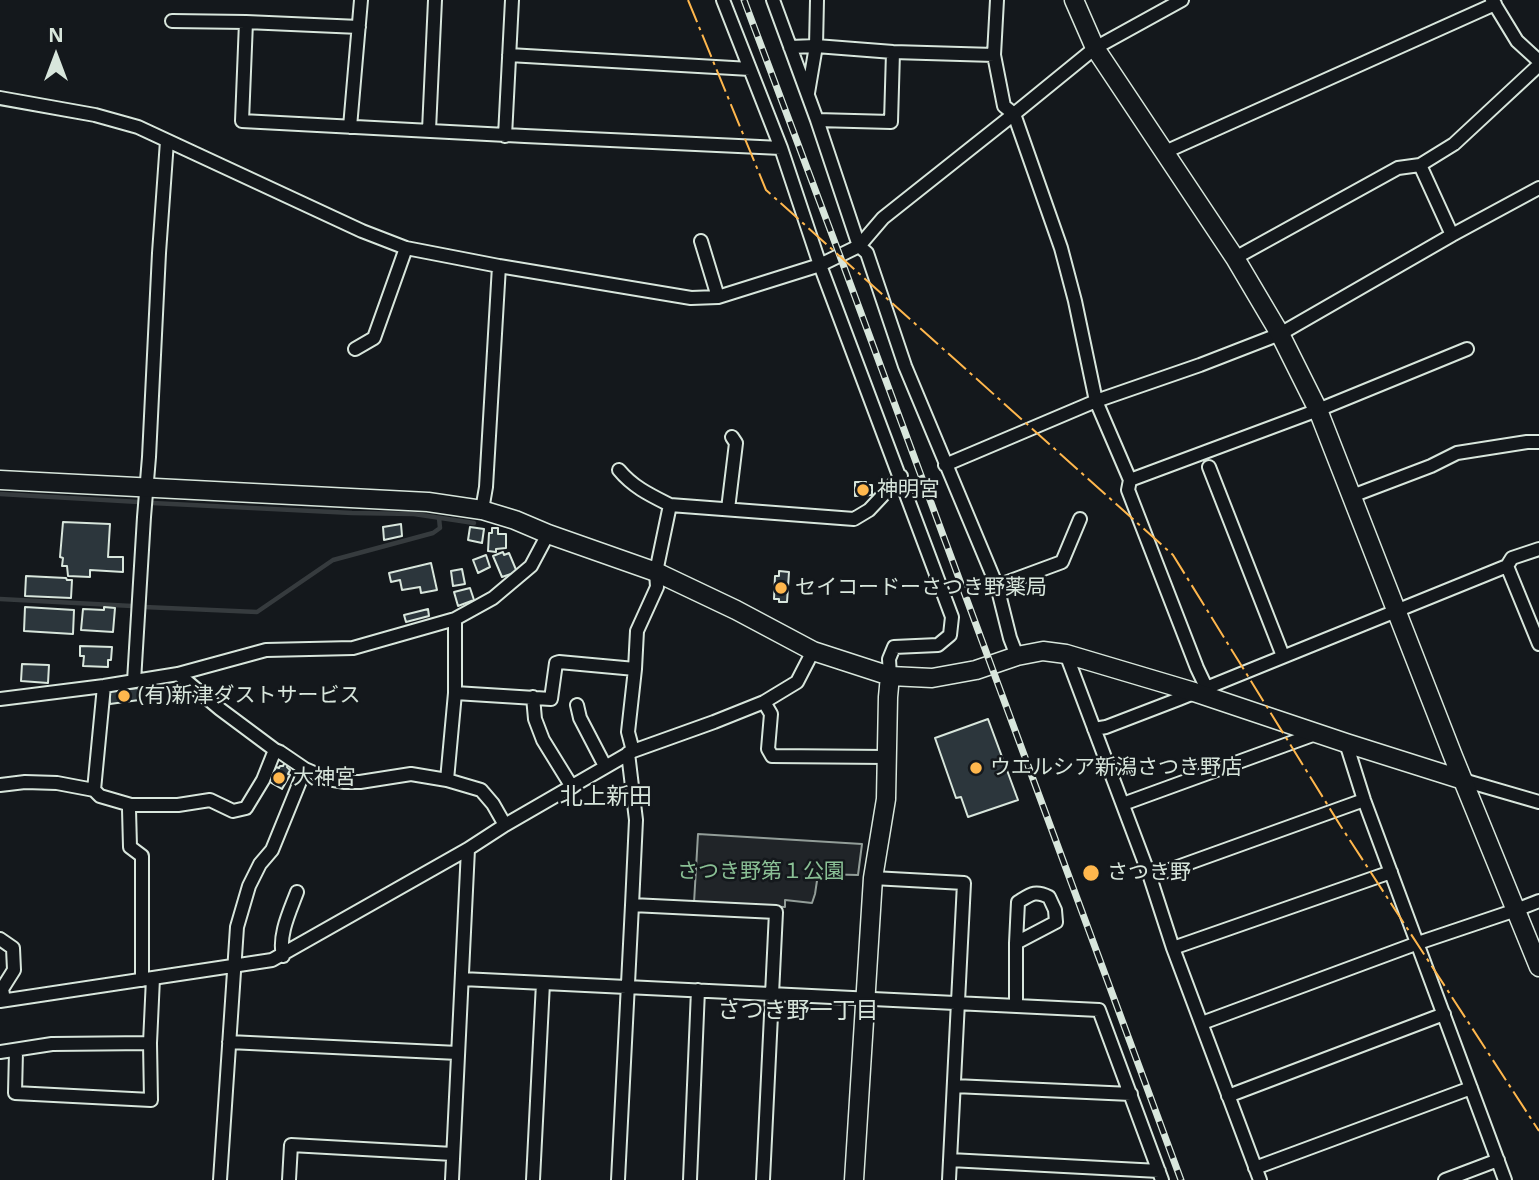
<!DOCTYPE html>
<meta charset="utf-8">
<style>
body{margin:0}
#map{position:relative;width:1539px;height:1180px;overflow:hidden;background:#14181c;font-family:"Open Sans",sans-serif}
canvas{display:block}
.north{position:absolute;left:21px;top:21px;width:70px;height:70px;-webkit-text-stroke:5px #14181c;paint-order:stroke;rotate:0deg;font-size:19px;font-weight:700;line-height:28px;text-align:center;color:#d8e6dc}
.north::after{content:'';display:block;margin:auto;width:24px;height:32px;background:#d8e6dc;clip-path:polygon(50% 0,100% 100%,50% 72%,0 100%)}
</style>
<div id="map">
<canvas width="1539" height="1180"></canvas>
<div class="north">N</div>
</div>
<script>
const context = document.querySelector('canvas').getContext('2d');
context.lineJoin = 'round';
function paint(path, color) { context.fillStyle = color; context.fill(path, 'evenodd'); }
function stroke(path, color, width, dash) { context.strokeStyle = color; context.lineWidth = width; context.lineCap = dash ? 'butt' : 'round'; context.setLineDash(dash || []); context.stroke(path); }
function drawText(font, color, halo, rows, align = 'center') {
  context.font = font + ' "Open Sans","Noto Sans JP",sans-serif'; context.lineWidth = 5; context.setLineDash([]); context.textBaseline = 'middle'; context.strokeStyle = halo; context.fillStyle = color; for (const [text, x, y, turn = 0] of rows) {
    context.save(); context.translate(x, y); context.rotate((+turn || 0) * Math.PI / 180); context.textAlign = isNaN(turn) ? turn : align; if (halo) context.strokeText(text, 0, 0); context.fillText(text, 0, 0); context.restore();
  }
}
const green = new Path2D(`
 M698,834L862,844L858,875L818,874L815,894L812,903L785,900V907L694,903Z`);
paint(green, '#202428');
stroke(green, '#939e99', 2);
stroke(new Path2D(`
 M0,494L139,502
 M152,503L352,513L414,514L474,523
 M0,599L132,606
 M144,607L257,612L333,560L433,533L440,528L439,518`), '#363b3e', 4.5);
const building = new Path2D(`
 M855,482H866V485H872V495L855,496Z
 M63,522L110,524L108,557H123V572L90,570V577L68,576L67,566H62L63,558L60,557Z
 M401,524L402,536L384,540L383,527Z
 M470,527L484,529L482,543L468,540Z
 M492,528H498V534H506V548L496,549V552L488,551L489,533H492Z
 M503,552L504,555L509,553L517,572L502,577L493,556Z
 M486,555L490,567L478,573L473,560Z
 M431,563L437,590L421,593L420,587L402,590L400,580L391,582L389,573Z
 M462,569L465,584L453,586L451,571Z
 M779,571L789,572L787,602H779V599H774L775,576H779Z
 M26,576L66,578L67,580H72L71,598L25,596Z
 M470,588L474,600L458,606L454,592Z
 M25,607L74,610L73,634L24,631Z
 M104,607L115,608L113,632L81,630L83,609L104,610Z
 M428,609L429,616L406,622L404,615Z
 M80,646L112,647L111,660H108V667L83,666L84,656H80Z
 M22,664L49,665L48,683L21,681Z
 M138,688L139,700L110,704L109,691Z
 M988,719L1018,800L968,817L961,797L956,798L935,738Z
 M285,762L289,765L287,767L290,770L288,774L290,775L282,789L268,781L276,767L279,768L280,766H283Z`);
paint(building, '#2c363c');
stroke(building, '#d8e6dc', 2);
const street = new Path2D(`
 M723,0L781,148L820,265L952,617L950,635L938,645L894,647L889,659L890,676
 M773,0L817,120L859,246L867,253L905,366L997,586L1010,638L1017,656
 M997,0L994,55L1004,106L1014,114L1061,248L1075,301L1096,401L1130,480
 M1492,0L1517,41L1539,61
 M172,21L246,22L359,27
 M246,22L242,121C422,131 601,140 781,148
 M790,47L816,46L893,52L994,55
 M509,55L750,69
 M808,93L816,46L817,0
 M0,98L95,115L138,127L362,231L406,248L499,266L691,298L718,297L820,265L859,246L883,218L1014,114L1095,48L1182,0
 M817,120L891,122L893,52
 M350,127L361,0
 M429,130L435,0
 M505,136L512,0
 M1165,152L1495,4
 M1420,165L1452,235
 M701,241L718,297
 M1235,258L1398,168L1420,165L1454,144L1539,65
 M355,349L374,338L406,248
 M945,465L1096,401L1200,365L1280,334L1452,235L1539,188
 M1209,467L1283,656
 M619,470C633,487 650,495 670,505
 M1352,496L1431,466L1457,453L1527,442H1539
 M728,509L736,443L732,437
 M482,510L486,487L499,266
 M1507,566L1539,644
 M997,586L1062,562L1080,519
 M1066,654L1150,877L1173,948L1260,1180
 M178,674L220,709L275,750L280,752L305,769L328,779L345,782H360L411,774L447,780L481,790L493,804L505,825
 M134,681L144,517L149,457L159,253L167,141
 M1206,687L1197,668L1128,490L1130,480L1318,410L1467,349
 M455,693L551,699L556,663L559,662L635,669
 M533,697L535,719L543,740L572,787
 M0,699L104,686L178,674L266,650L353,648L455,619L493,598L531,566L548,534
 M764,702L771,714L768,749L772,756L886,757
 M577,705L580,718L605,766
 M1094,729L1106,727L1179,699L1507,566L1512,558L1539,549
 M1346,743L1364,800L1505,1180
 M633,751L628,732L635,669L637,631L657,587L656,572L670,505L854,519L869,510L901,476
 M628,753L636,820L632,905
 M447,780L455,693V619
 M1463,780L1539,802
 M0,785L25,782L57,783L94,790L100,796L131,805H178L210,800L233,811L246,808L263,780L275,750
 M94,790L104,686
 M1123,804L1318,733
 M131,805L129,809L130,847L142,856V980
 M1150,877L1364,800
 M873,878L964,883L949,1180
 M0,939L13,948L14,970L2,989L4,1000
 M1016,943L1056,922L1055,910L1049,897C1035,890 1031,894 1018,902L1016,943V1006
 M1173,948L1391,872
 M283,956C278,935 290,911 297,892
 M462,979L1099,1010L1162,1180
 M0,1001L272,960L468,849L505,825L633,751L714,722L764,702L797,682L813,651
 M1202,1023L1418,943L1516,910L1539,901
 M229,1042L458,1053
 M16,1051L15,1093L151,1100L150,1043L153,978
 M0,1052L52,1044L150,1043
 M954,1086L1131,1094
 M1228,1096L1444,1014
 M950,1160L1159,1171
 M1255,1168L1471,1088
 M220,1180L237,927L249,886L260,864L272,850L305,769
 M289,1180L291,1145L453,1154
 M452,1180L468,849
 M533,1180L543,983
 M618,1180L632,905L776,912L763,1180
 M690,1180L698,990
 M1445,1180L1498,1160`);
const secondary = new Path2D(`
 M1074,0L1095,48L1235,258L1280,334L1318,410L1453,756L1539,967
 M0,480L428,502L482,510L515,520L548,534L656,572L736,610L813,651L890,676L932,678L976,670L1017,656L1043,651L1066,654L1194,692L1346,743L1463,780
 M854,1180L873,878L886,799L888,697L890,676`);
stroke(street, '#d8e6dc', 16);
stroke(secondary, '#d8e6dc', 21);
stroke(street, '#14181c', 12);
stroke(secondary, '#14181c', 18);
const rail = new Path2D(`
 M744,0L840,256L1181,1180`);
stroke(rail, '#d8e6dc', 7);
stroke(rail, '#14181c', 4.5, [13]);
stroke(new Path2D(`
 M688,0L766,190L1173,555L1340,825L1539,1131`), '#ffb74d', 2, [24, 5, 3.5, 5]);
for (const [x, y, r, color] of [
 [863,490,7,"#ffb74d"],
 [781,588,7,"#ffb74d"],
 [124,696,7,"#ffb74d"],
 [976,768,7,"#ffb74d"],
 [279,778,7,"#ffb74d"],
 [1091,873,9,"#ffb74d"]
]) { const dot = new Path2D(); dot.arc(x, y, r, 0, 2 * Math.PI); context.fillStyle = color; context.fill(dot); stroke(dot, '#14181c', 2.5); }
drawText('21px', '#d8e6dc', '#14181c', [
 ["神明宮",877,490],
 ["セイコードーさつき野薬局",795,588],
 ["(有)新津ダストサービス",138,696],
 ["ウエルシア新潟さつき野店",990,768],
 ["大神宮",293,778],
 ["さつき野",1107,873]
], 'left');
drawText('21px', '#8ac095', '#14181c', [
 ["さつき野第１公園",761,872]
]);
drawText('23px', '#d8e6dc', '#14181c', [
 ["北上新田",606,797],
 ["さつき野一丁目",798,1011]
]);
</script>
